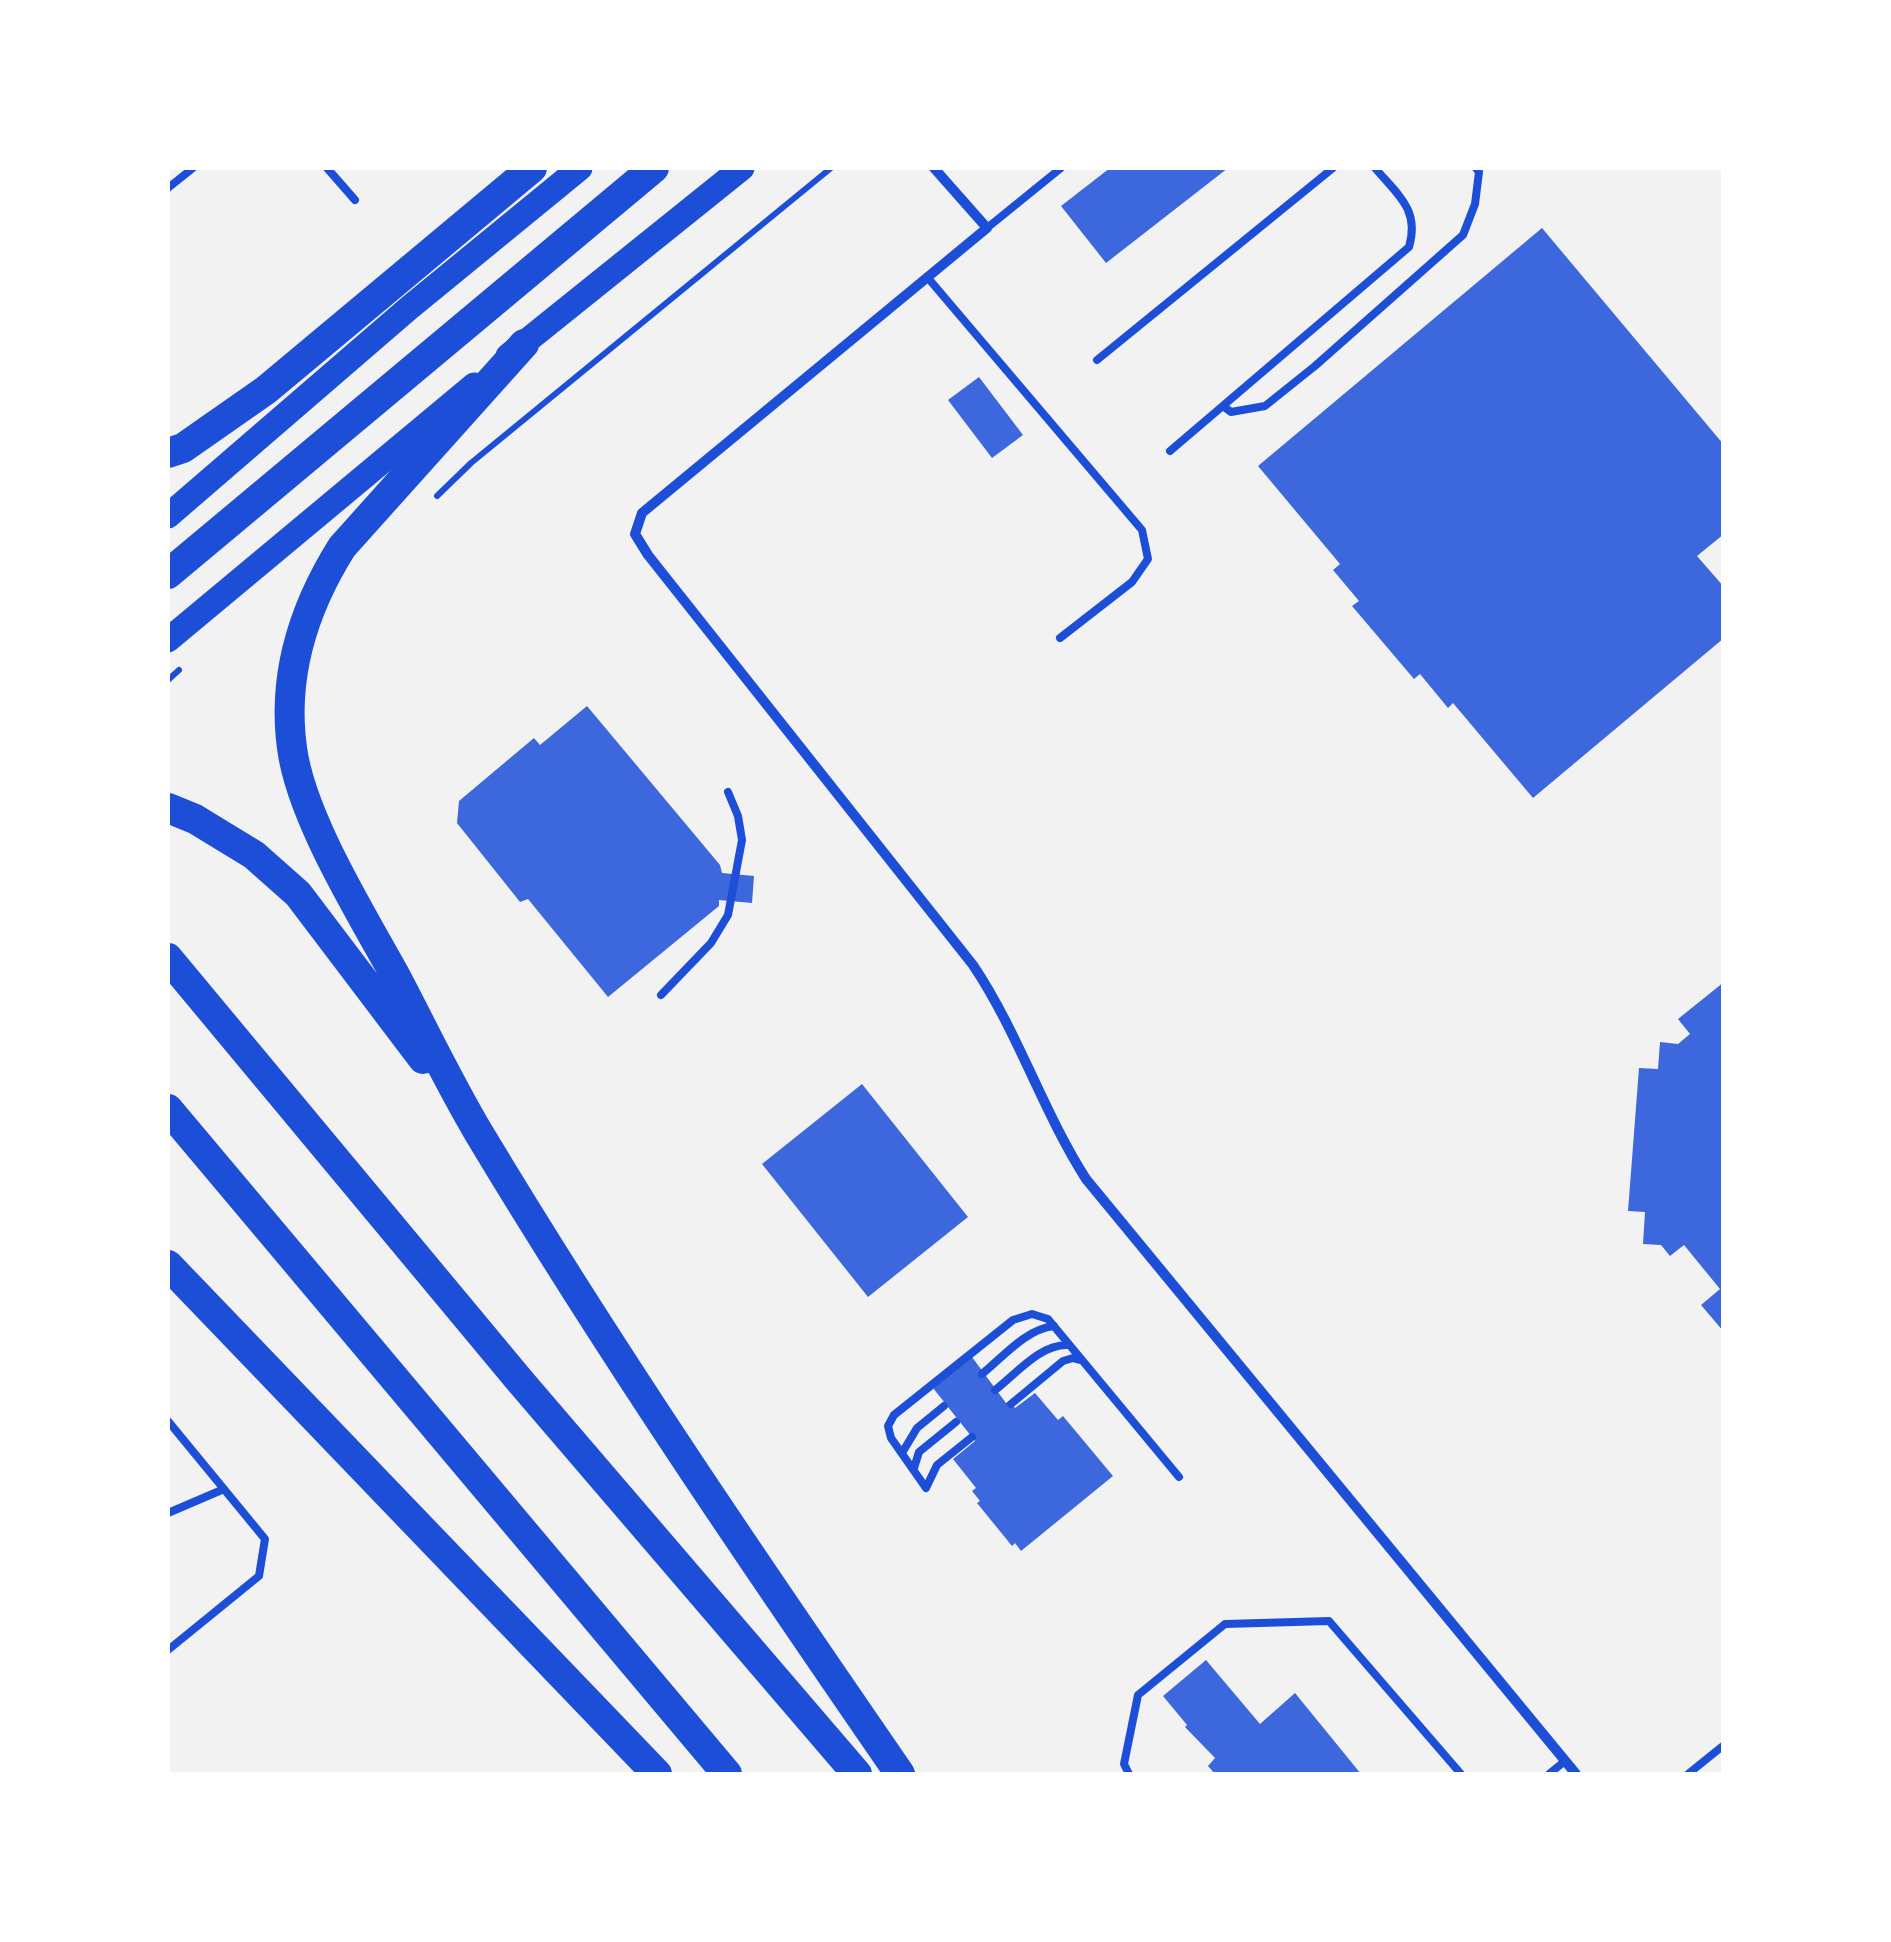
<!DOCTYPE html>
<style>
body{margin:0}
#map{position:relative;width:1891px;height:1942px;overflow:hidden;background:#f2f2f2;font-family:Quicksand,sans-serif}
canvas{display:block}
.frame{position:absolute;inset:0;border:170px solid #fff;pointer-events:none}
</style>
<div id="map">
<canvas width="1891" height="1942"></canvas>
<div class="frame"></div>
</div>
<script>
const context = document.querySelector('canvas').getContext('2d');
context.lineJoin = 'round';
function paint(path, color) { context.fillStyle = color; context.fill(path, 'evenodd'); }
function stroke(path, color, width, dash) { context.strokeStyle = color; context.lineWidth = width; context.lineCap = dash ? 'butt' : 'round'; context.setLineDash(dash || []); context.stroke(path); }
paint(new Path2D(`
 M1110,168H1228L1106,263L1061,206Z
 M1542,228L1724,445V534L1697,556L1724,587V638L1533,798L1453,703L1448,708L1420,674L1414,679L1352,606L1359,601L1333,570L1340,564L1258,466Z
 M979,377L1023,435L992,458L948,400Z
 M587,706L720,865L722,873L754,876L752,903L719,900V906L608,997L528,899L520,902L457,823L459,801L534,738L540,745Z
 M1724,982V1332L1701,1305L1720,1289L1684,1245L1670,1256L1661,1245L1643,1244L1645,1212L1628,1211L1639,1068L1658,1069L1660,1042L1678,1044L1690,1034L1678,1019Z
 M862,1084L968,1217L868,1297L762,1164Z
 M972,1357L1006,1403L1009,1401L1015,1408L1035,1393L1058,1420L1063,1416L1113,1476L1021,1551L1015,1543L1012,1546L977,1503L980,1501L972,1491L976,1488L953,1459L975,1441L933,1388Z
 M1206,1660L1260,1724L1295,1693L1361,1774H1215L1208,1766L1215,1758L1185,1727L1187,1725L1163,1696Z`), '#3d67dc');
stroke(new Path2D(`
 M437,496L471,463L831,168
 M168,680L179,670`), '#1d4ed8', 6);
stroke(new Path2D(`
 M327,168L355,200
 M168,188L193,168
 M987,228L1061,168
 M928,278L1142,530L1148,559L1132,582L1060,638
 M1097,360L1333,168
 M1223,406L1231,412L1265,406L1315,366L1463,235L1475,204L1479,172L1476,168
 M1170,451L1409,247C1420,210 1398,195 1375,168
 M661,995L711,943L728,915L742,840L738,816L728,792
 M982,1374C1003,1357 1026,1329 1054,1326
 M995,1390C1016,1374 1041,1343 1069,1345
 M1011,1404L1063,1361L1073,1358L1081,1360
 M168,1421L265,1539L259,1576L168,1650
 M902,1453L917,1428L944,1406
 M914,1468L919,1452L956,1422
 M926,1488L891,1438L888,1426L894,1415L1013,1320L1032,1314L1048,1319L1179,1477
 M926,1488L937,1465L972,1437
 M168,1513L224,1489
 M1129,1774L1124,1764L1138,1695L1225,1624L1329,1621L1461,1774
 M1549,1774L1565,1761
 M1688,1774L1724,1745`), '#1d4ed8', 8);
stroke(new Path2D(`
 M934,168L987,228L642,513L635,534L648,555L973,965C1018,1032 1042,1110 1086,1179L1576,1774`), '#1d4ed8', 10);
stroke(new Path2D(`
 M508,356L742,168
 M168,516L409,308L580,168
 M168,640L474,385`), '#1d4ed8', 25);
stroke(new Path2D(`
 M524,344L342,547C303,609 282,675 292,748C301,817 361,913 395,975C423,1028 449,1083 480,1135C611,1353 756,1565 900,1774
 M168,453L183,448L266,390L532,168
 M168,574L654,168
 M168,808L195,819L254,855L298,894L423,1059
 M168,958L520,1381L857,1774
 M168,1109L727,1774
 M168,1265L657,1774`), '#1d4ed8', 30);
</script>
